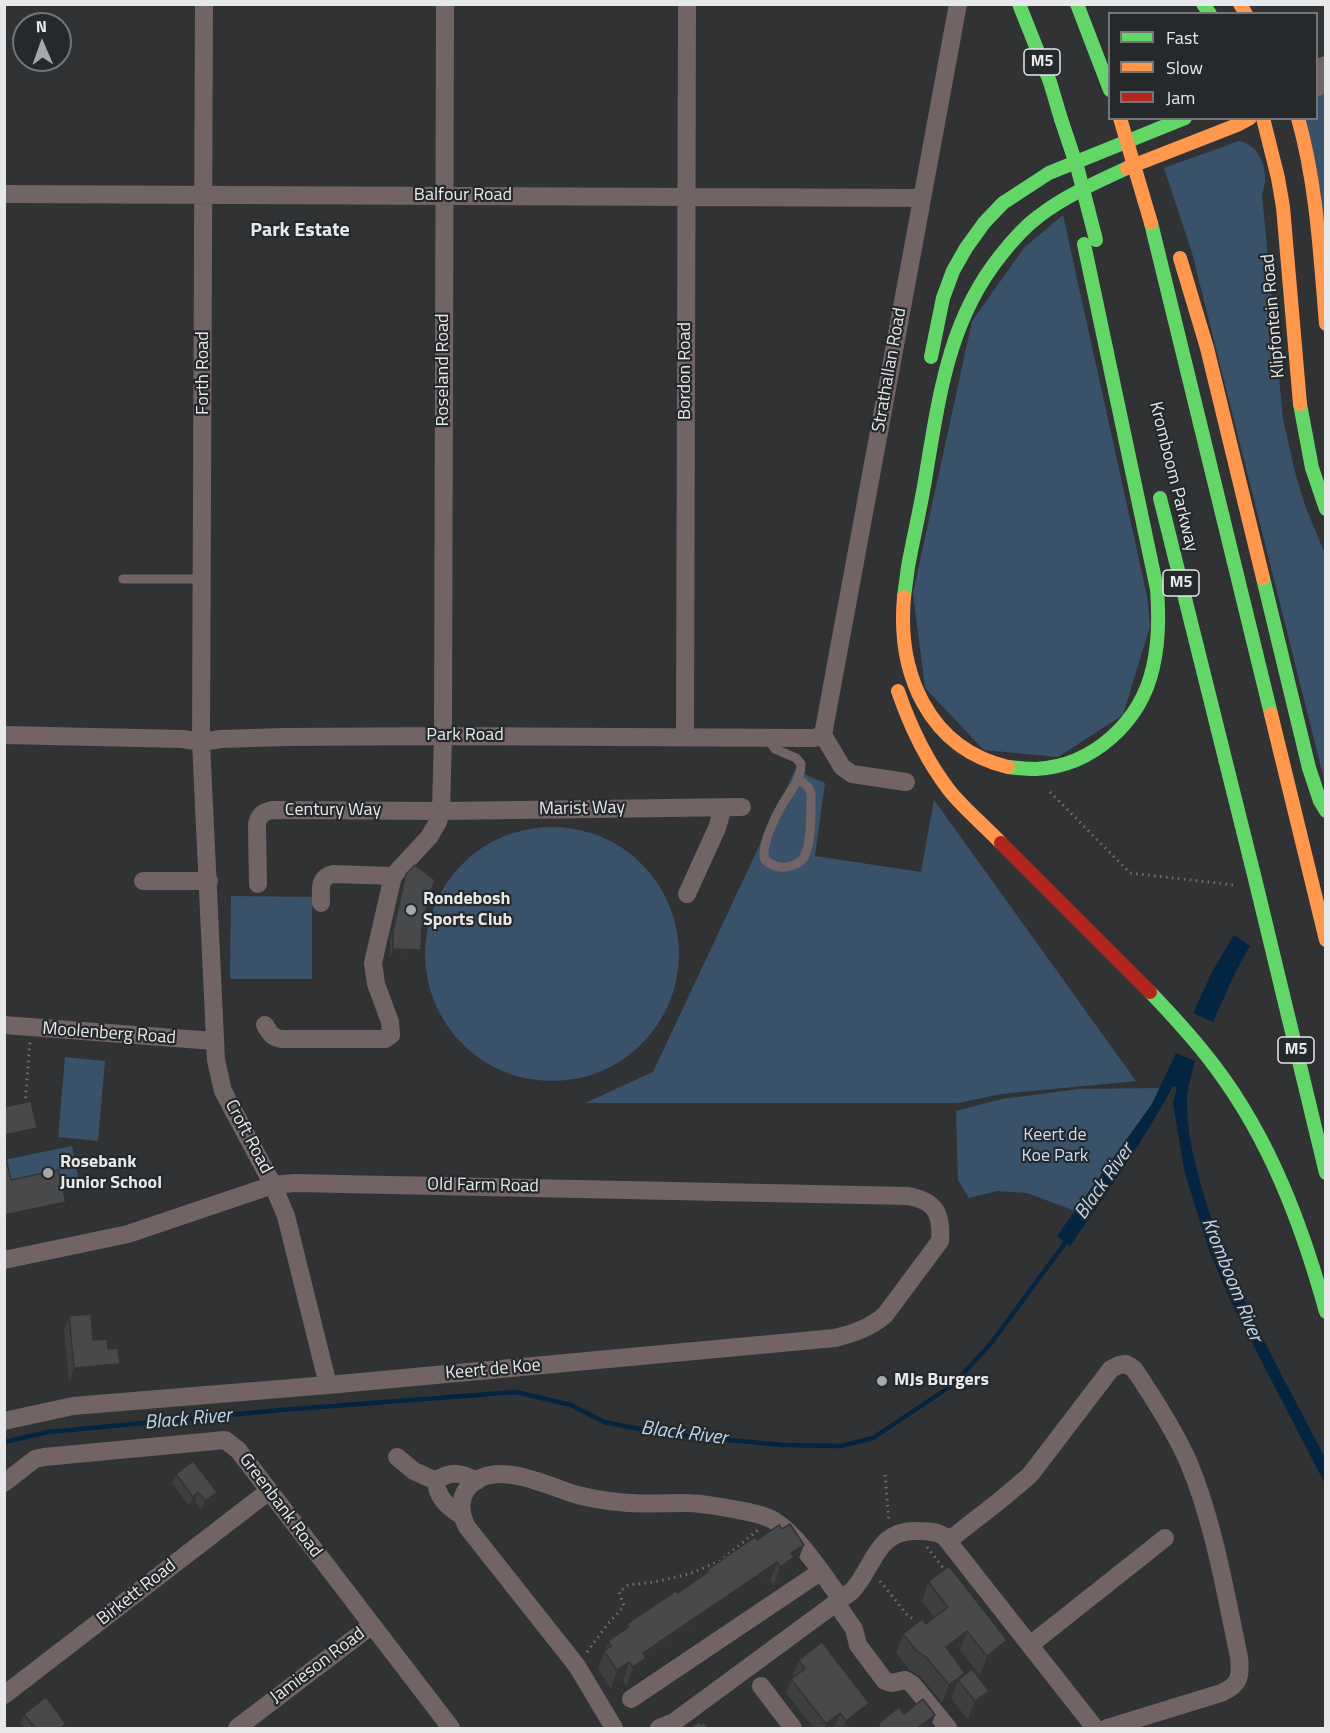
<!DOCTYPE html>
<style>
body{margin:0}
#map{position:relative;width:1330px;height:1733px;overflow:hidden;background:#313234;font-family:"Titillium Web",sans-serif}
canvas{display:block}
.frame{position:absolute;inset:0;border:6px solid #e7e8ea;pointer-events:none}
.legend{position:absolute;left:1108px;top:12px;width:210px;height:108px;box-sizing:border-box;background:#26292b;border:2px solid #737577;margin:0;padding:8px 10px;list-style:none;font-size:18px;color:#e7e8ea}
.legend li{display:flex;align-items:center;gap:12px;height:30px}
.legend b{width:30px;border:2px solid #737577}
.north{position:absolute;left:12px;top:12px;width:60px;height:60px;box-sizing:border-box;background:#26292b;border:2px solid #737577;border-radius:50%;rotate:358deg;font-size:16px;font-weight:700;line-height:24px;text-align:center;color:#e7e8ea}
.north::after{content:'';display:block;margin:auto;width:21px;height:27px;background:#a7a8aa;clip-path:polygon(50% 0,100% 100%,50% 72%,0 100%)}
</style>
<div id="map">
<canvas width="1330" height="1733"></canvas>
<div class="frame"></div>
<ul class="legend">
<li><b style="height:8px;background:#63d668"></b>Fast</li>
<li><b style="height:8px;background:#ff974d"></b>Slow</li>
<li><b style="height:8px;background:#b3261e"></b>Jam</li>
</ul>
<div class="north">N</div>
</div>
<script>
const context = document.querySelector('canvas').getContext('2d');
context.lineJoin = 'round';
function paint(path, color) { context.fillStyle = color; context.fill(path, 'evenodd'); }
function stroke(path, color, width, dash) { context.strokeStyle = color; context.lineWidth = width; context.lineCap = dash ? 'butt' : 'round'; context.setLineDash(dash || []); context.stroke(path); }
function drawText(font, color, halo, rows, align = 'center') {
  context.font = font + ' "Titillium Web",sans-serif'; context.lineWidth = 4.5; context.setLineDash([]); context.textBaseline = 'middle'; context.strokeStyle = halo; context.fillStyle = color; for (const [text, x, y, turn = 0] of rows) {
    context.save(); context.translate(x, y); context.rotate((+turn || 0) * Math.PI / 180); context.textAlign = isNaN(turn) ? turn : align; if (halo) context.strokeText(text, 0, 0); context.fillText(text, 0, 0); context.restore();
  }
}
paint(new Path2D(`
 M1325,82V248L1296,119L1316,118L1317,87Z
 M1239,141C1257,144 1266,163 1265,181C1265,185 1263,190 1262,195L1283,419L1296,476L1306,508L1325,554V783L1192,253L1164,168Z
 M1063,215L1147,596L1150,626L1123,715L1058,757L984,750L925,688L913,593L972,321L1024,248Z
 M795,770L825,783L815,856L921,872L934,800L1136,1081L1001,1094L959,1103H585L653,1072Z
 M425 954a127 127 0 1 1 254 0a127 127 0 1 1-254 0Z
 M231,896L312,897V979H230Z
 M65,1057L105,1061L98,1141L58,1137Z
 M1161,1088L1152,1104L1075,1211L1027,1193L997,1191L969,1198L958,1180L956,1111L1002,1099L1079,1089Z
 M72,1146L79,1180L10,1194L4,1160Z`), '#39526a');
paint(new Path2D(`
 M1234,935L1250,946L1236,971L1213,1022L1193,1013L1212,972Z
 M1176,1053L1195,1061C1192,1073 1188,1085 1187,1097C1186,1129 1194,1161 1203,1192C1230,1286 1281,1371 1325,1458V1484L1231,1302L1209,1250L1185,1174L1173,1103L1177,1087L1173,1086C1143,1142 1106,1194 1070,1246L1057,1236L1152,1104Z`), '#042542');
stroke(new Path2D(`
 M4,1442L48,1432L281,1410L516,1392L571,1405L604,1422L665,1434L782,1445L841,1446L873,1438L954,1384L992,1342L1068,1239`), '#042542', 4.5);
stroke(new Path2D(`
 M1050,792L1130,873L1234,885
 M25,1104L30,1041
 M885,1475L889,1521
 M927,1547L947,1573
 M880,1581L908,1616L915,1620
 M587,1652L607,1625L624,1606L619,1592L628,1585L655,1582L689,1574L720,1561L758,1530`), '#776e6f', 3, [1.5, 4.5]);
stroke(new Path2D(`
 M123,579H203
 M767,738L775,749L796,758L801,764C801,780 791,790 783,803C776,815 760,846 765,860C773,867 781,869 791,866C797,864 803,861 805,855C812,840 811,810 811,794L809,788L798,778`), '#726364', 9);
stroke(new Path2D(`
 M204,4L201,742L216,1060L223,1091L273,1185L286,1216L328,1385
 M1316,68L1326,65
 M1316,88L1326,83
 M4,194L922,198
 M4,735L183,739L201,742L221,739L285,737L443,736L800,738H814L823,735
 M823,735L958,4
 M823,735L842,767L852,774L906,782
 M685,737L687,4
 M143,881H209
 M258,884L257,824C259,815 263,812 272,810L441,811L742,807
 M687,894L717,828L723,808
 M321,903C321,891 318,877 333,874L393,876
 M4,1025L214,1041
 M265,1025C270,1033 272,1038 282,1039H385L391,1035L390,1022L376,984L373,963L393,876L429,837L438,822L441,811L443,736L445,4
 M4,1260L128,1234L273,1185L295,1183L908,1196C936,1201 942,1214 940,1241L885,1315C870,1328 854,1333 835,1338L328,1385L73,1406L4,1421
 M397,1457L414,1471L436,1481
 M436,1481C437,1498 448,1507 462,1516
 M436,1481C451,1470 462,1473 477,1481
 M4,1483L35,1459L44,1457L225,1440L238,1450L451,1728
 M948,1541L1003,1498L1030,1475L1111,1369L1119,1365L1126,1364L1134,1369C1153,1397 1174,1430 1188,1461C1214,1523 1225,1591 1239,1657C1241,1677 1240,1685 1221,1693L1107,1728
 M836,1603L854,1629L858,1645L885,1681C893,1685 897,1681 905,1680L912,1684L948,1728
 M1030,1645L1165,1538
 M761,1686L793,1728
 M4,1695L269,1491
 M631,1699L820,1572
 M237,1728L372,1625
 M614,1728L577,1666L467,1527C461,1515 458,1501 467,1489C492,1457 545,1485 574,1494C589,1498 604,1501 619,1502C641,1505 662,1503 683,1503C700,1503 717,1506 733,1509C745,1511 758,1513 769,1518C795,1530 823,1575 841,1599
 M659,1728L674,1722L852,1591C874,1568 876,1529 917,1531C926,1531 936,1531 944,1536L1095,1728`), '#726364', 18);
stroke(new Path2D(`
 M1019,4L1050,82L1061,119
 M1077,4L1110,90
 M1203,4L1210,14
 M1151,223L1271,714
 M931,357L943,298L953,271L966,248L984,223L1003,203L1049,173L1185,118
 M1300,404L1312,468L1326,509
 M1160,498L1256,883L1326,1173
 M1263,578L1309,768L1320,801L1326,811
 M904,597L908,567C914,534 922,502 927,468C940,391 950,318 1001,255C1012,241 1024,227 1039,216C1065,196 1097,182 1127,168
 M1008,767C1017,768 1027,769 1036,769C1093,766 1141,722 1153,667C1159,642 1159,615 1157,589L1084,244
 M1150,992C1173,1016 1196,1041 1216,1068C1270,1140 1302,1225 1326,1312`), '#63d668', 14);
stroke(new Path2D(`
 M1240,4L1246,14
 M1263,118L1278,178L1283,207L1300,404
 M1298,118C1317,186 1320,254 1326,324
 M1127,168L1237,125L1250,118
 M1180,258L1207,348L1263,578
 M904,597C897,673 928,748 1008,767
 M898,691C910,726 926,760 949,790C964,809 984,825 1001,843
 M1271,714L1326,940`), '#ff974d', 14);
stroke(new Path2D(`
 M1001,843L1150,992`), '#b3261e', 14);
stroke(new Path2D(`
 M1061,119L1078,170L1096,240`), '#63d668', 14);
stroke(new Path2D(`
 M1120,118L1151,223`), '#ff974d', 14);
paint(new Path2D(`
 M406,874L430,895L422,928L421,950L417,959L390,958V940L403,883Z
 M69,1316L93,1340L108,1349L115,1378L69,1383L64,1330Z
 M176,1474L217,1492L213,1501L201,1510L195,1502L189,1506L172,1483Z
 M757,1540L797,1563L791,1568L788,1576L774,1586L770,1581L643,1667L639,1677L626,1686L623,1681L611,1689L598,1669L608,1641L624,1631L627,1624L678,1593L705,1574L707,1570Z
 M928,1582L1001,1659L980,1675L960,1650L952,1656L965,1673V1675L989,1691L982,1709L968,1720L951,1698L952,1696L942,1703L921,1677L910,1670L896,1653L903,1634L926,1624L934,1617L922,1601Z
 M799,1660L864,1718L850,1728H836L834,1727L832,1728H814L786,1693L791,1679L795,1676L793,1674Z
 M24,1714L65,1728H24L20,1724Z`), '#3e3f40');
paint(new Path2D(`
 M393,949L421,950L417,959L390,958Z
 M37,1128L30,1147L4,1152V1135Z
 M66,1202L59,1221L4,1232V1215Z
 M120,1364L115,1378L69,1383L74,1368Z
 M198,1492L195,1502L189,1506L193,1497Z
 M217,1492L213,1501L201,1510L205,1501Z
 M804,1545L797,1563L791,1568L788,1576L774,1586L780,1567L791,1553Z
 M777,1562L770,1581L643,1667L639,1677L626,1686L633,1667L643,1653Z
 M967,1631L960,1650L939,1666L946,1647Z
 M1007,1640L1001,1659L980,1675L987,1656Z
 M629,1662L623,1681L611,1689L617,1670Z
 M965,1673L961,1684L958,1680L952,1696L942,1703L949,1685Z
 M989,1691L982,1709L968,1720L975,1701Z
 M869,1703L864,1718L850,1728H843L846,1721Z
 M840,1713L834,1727L832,1728H824L826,1724Z
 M935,1715L930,1728H917Z`), '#323334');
const building = new Path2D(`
 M415,865L435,880L430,893L422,928L421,950L393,949V931L406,874Z
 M31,1101L37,1128L4,1135V1107Z
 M4,1150L11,1180L58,1170L66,1202L4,1215Z
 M91,1314L93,1340L107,1339L108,1349L118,1348L120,1364L74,1368L69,1316Z
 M193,1461L217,1492L205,1501L198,1492L193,1497L176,1474Z
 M790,1524L804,1545L791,1553L794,1557L780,1567L777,1562L643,1653L646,1658L633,1667L629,1662L617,1670L604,1651L611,1646L608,1641L629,1627L627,1624L676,1591L678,1593L708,1572L707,1570L755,1537L757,1540L779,1525L782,1529Z
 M949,1566L1007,1640L987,1656L967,1631L946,1647L965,1673L949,1685L927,1658L917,1651L903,1634L922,1619L926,1624L948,1607L928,1582Z
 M822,1642L869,1703L846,1721L840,1713L826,1724L791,1679L805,1669L799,1660Z
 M972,1669L989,1691L975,1701L958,1680Z
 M46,1697L66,1724L60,1728H35L24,1714Z
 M923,1699L935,1715L917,1728H881L878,1724L899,1707L904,1714Z
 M699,1722L701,1724L704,1722L709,1728H689Z`);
paint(building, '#48494a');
stroke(building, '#323334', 1.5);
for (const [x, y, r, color] of [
 [411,910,6,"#a7a8aa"],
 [48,1173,6,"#a7a8aa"],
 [882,1381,6,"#a7a8aa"]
]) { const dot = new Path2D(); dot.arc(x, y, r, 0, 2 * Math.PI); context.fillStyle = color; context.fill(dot); stroke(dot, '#26292b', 2); }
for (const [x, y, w] of [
 [1042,62,36],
 [1181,583,36],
 [1296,1050,36]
]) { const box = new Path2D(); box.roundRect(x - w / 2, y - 13, w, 26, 4.5); context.fillStyle = '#26292b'; context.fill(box); stroke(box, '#e7e8ea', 1.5); }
drawText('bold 16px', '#e7e8ea', null, [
 ["M5",1042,62],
 ["M5",1181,583],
 ["M5",1296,1050]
]);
drawText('18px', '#e7e8ea', '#26292b', [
 ["Balfour Road",463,196],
 ["Klipfontein Road",1274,316,-95],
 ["Roseland Road",444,370,-90],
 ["Strathallan Road",890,370,-80],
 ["Bordon Road",686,371,-90],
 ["Forth Road",204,373,-90],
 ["Kromboom Parkway",1173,477,76],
 ["Park Road",465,736],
 ["Marist Way",582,809,-1],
 ["Century Way",333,811],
 ["Moolenberg Road",109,1034,4],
 ["Croft Road",248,1137,62],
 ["Old Farm Road",483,1186,1],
 ["Keert de Koe",493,1370,-5],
 ["Greenbank Road",280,1506,53],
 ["Birkett Road",137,1593,-38],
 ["Jamieson Road",318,1666,-37]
]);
drawText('bold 18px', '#e7e8ea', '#26292b', [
 ["Rondebosh",423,900],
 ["Sports Club",423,921],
 ["Rosebank",60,1163],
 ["Junior School",60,1184],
 ["MJs Burgers",894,1381]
], 'left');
drawText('18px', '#c3dffa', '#26292b', [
 ["Keert de",1055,1136],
 ["Koe Park",1055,1157]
]);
drawText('bold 20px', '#e7e8ea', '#26292b', [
 ["Park Estate",300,231]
]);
drawText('italic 20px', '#bad6f1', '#26292b', [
 ["Black River",1105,1182,-55],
 ["Kromboom River",1231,1280,68],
 ["Black River",188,1420,-5],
 ["Black River",684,1434,7]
]);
</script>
